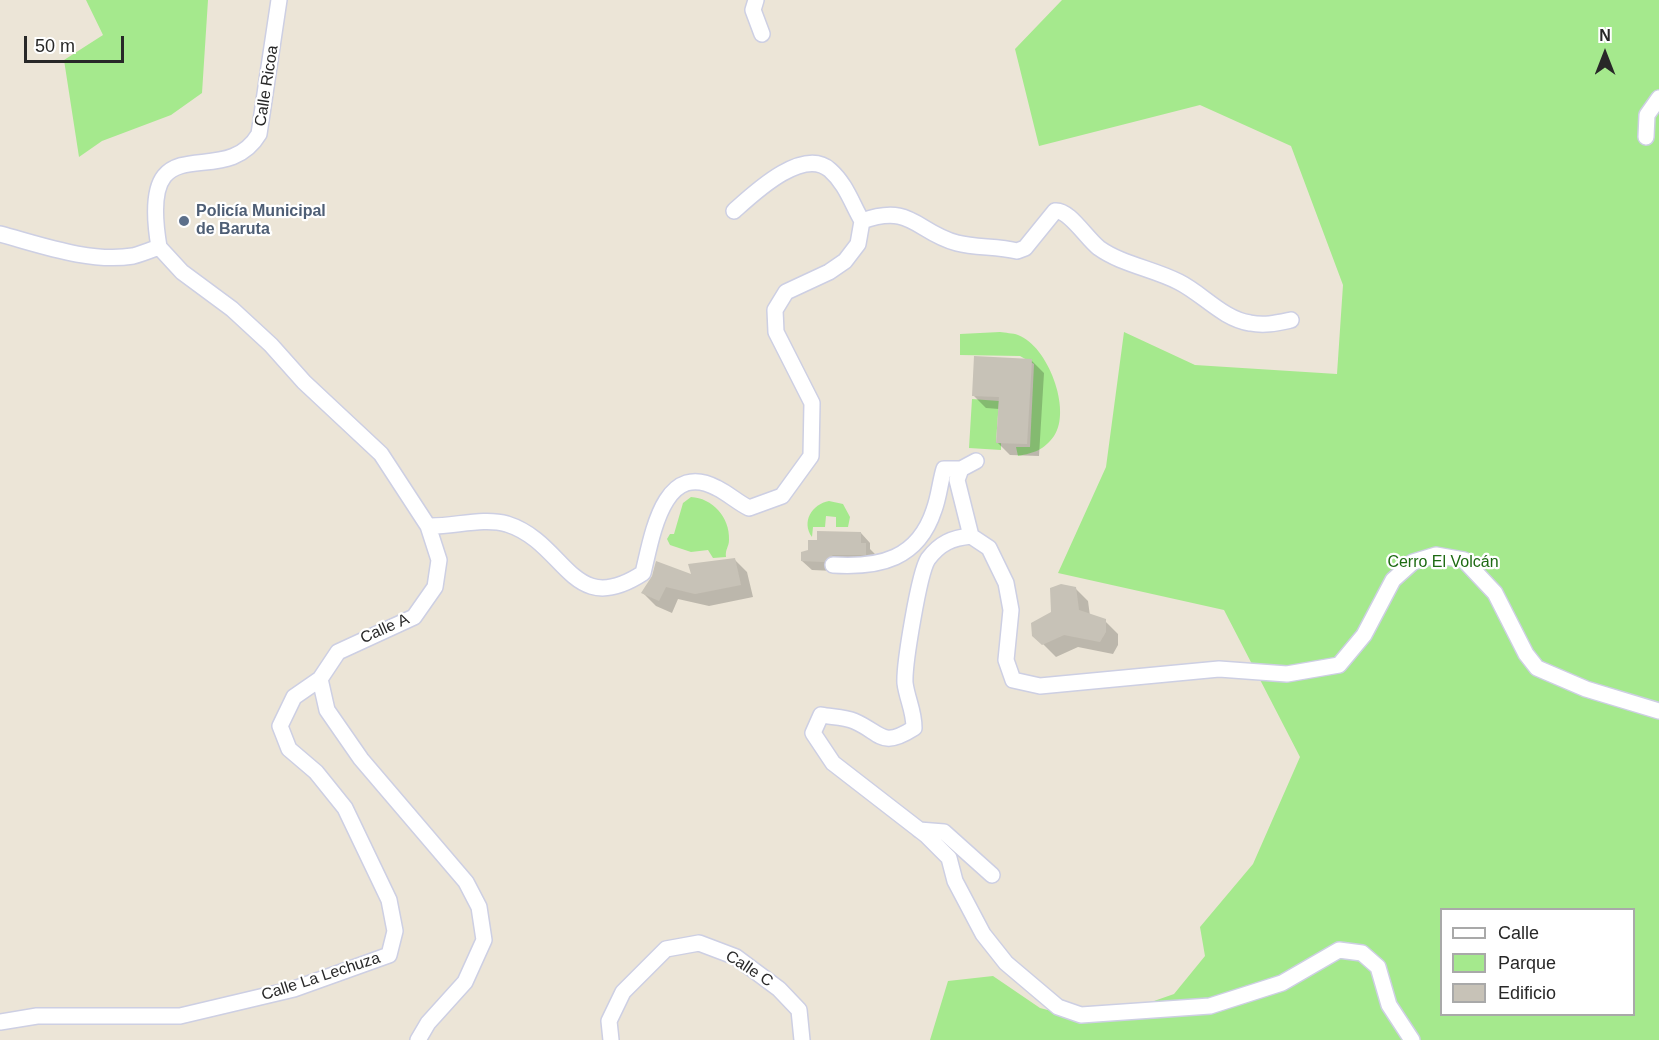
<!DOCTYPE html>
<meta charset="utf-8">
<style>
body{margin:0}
#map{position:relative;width:1659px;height:1040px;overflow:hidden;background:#ece5d7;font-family:Helvetica,sans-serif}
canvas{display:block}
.legend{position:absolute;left:1440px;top:908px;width:195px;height:108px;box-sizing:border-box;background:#fff;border:2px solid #a9a9a9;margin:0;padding:8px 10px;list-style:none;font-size:18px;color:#282828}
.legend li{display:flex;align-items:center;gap:12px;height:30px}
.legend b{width:30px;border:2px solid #a9a9a9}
.north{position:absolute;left:1575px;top:24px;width:60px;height:60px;-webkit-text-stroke:4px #fff;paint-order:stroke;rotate:0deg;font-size:16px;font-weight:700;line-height:24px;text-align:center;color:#282828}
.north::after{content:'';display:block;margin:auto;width:21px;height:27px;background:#282828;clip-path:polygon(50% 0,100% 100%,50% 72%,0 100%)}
.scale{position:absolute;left:24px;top:36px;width:100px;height:27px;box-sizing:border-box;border:3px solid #282828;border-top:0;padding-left:8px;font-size:18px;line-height:21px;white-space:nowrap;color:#282828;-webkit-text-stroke:4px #fff;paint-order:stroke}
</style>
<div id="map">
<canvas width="1659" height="1040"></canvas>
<ul class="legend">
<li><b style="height:8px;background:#fff"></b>Calle</li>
<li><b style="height:16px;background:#a5e98d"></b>Parque</li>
<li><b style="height:16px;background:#c7c2b7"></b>Edificio</li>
</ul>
<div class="north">N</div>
<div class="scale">50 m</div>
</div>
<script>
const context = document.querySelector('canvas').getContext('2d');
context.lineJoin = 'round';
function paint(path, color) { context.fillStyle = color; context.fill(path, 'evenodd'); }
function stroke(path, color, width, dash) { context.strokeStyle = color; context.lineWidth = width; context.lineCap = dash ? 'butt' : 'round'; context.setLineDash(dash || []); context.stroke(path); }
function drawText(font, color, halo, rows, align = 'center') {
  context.font = font + ' Helvetica,sans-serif'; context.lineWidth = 4.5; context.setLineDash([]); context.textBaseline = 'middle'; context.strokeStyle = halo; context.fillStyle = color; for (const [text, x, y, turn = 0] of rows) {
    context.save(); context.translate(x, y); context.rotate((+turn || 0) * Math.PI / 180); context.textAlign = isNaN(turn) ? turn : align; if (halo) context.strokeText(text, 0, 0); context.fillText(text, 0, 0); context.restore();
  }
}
paint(new Path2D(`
 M86,0H208L202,93L171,115L102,141L79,157L64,60L103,35Z
 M1062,0H1659V1040H930L948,981L993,976L1040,1008L1094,1022L1174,994L1205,956L1200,927L1253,864L1300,757L1224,610L1058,573L1106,467L1124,332L1195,365L1337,374L1343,285L1291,146L1200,105L1039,146L1015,49ZM1442,910H1634V1014H1442Z
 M1000,332C1005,333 1013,333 1018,335C1048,346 1072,410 1054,436C1044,450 1034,453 1018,456L1016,447H1030L1034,364L1020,356L960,355V334Z
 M972,399L999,401L996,442L1001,443V450L969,448Z
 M691,497C712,498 730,517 729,540C729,547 725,549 726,557L713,558L708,550L691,552L670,545L667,539L670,534H674L683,503Z
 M829,501L843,504L850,517L848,527H836V517L826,516L825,527H813L812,537C801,522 812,504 829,501Z`), '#a5e98d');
paint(new Path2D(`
 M1031,360L1044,373L1039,456L1010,455L997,442L999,409L986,408L973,395Z
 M861,533L870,543V549L875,554V564L834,571L812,570L802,561Z
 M735,560L747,572L753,597L709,606L678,599L672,613L656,606L643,593Z
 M1075,588L1088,601L1090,616L1105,621L1118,634V645L1113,654L1078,647L1056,657L1034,635Z`), '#0003');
paint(new Path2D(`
 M974,356L1032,359L1027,444L996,443L999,397L972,396Z
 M817,531L861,532V543H866V555H833L824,562L801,561V552L808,550V540H817Z
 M735,558L741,585L695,594L666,587L659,601L641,593L652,576L656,561L691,574L688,564Z
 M1061,584L1076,587L1079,610L1106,619V632L1100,642L1064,635L1042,645L1032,636L1031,623L1051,612L1050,588Z`), '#c7c2b7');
const minor = new Path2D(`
 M756,0L753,10L762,34
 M1646,137L1647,115L1659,98
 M734,211C753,194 803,146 830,170C846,184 852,204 862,221
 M0,234C41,245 90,263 133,256C141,254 151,250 159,247
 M159,247L182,272L232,309L271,345L304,382L381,454L428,526L439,560L435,587L414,617L338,652L320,679L327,710L361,759L466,882L479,907L484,940L465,982L428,1023L418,1040
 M159,247C137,116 223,195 259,134L279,0
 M428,526C453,527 483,517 507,524C567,543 571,620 643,573C652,537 663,459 717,488C729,494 737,502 749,508L782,496L811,456L812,403L776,332L775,310L786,292L829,272L845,261L858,244L862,221C912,203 916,232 957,243C976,248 997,246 1017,251L1025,248L1055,211C1069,209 1086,238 1099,248C1121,264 1154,269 1179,282C1203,294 1223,319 1250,323C1265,326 1277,323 1291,320
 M971,536L957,480L961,469L976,461
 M833,565C880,568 918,559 934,510C939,497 940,482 944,469H961
 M919,830L944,832L992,875
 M0,1022L37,1016H180L294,989L389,955L395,931L389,900L345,808L316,772L289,749L280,726L294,697L320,679
 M611,1040L609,1021L623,992L666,949L699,943L736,957L779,989L799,1010L802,1040
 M1412,1040L1389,1005L1378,967L1362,953L1339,950L1282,983L1210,1006L1081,1015L1058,1007L1006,963L983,934L955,881L949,858L926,835L833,763L813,733L821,715C831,717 845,717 854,721C882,733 881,749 914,728C914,710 907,699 905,683C904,665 919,573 928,559C940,543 952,538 971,536L989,548L1006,583L1011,610L1006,660L1013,680L1040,686L1219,669L1287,674L1339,665L1364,635L1393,580L1413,562L1436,555L1464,560L1495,593L1526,654L1537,668L1586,689L1659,711`);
stroke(minor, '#cdcfe3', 18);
stroke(minor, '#fff', 15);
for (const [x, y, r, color] of [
 [184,221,6,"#5c6f8a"]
]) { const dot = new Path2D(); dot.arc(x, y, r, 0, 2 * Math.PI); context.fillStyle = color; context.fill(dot); stroke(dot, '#fff', 2); }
drawText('16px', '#282828', '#fff', [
 ["Calle Ricoa",267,86,-81],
 ["Calle A",385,629,-24],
 ["Calle C",749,969,33],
 ["Calle La Lechuza",321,977,-18]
]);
drawText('bold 16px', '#4e5e75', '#fff', [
 ["Policía Municipal",196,212],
 ["de Baruta",196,230]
], 'left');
drawText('16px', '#1d6a12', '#fff', [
 ["Cerro El Volcán",1443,563]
]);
</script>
